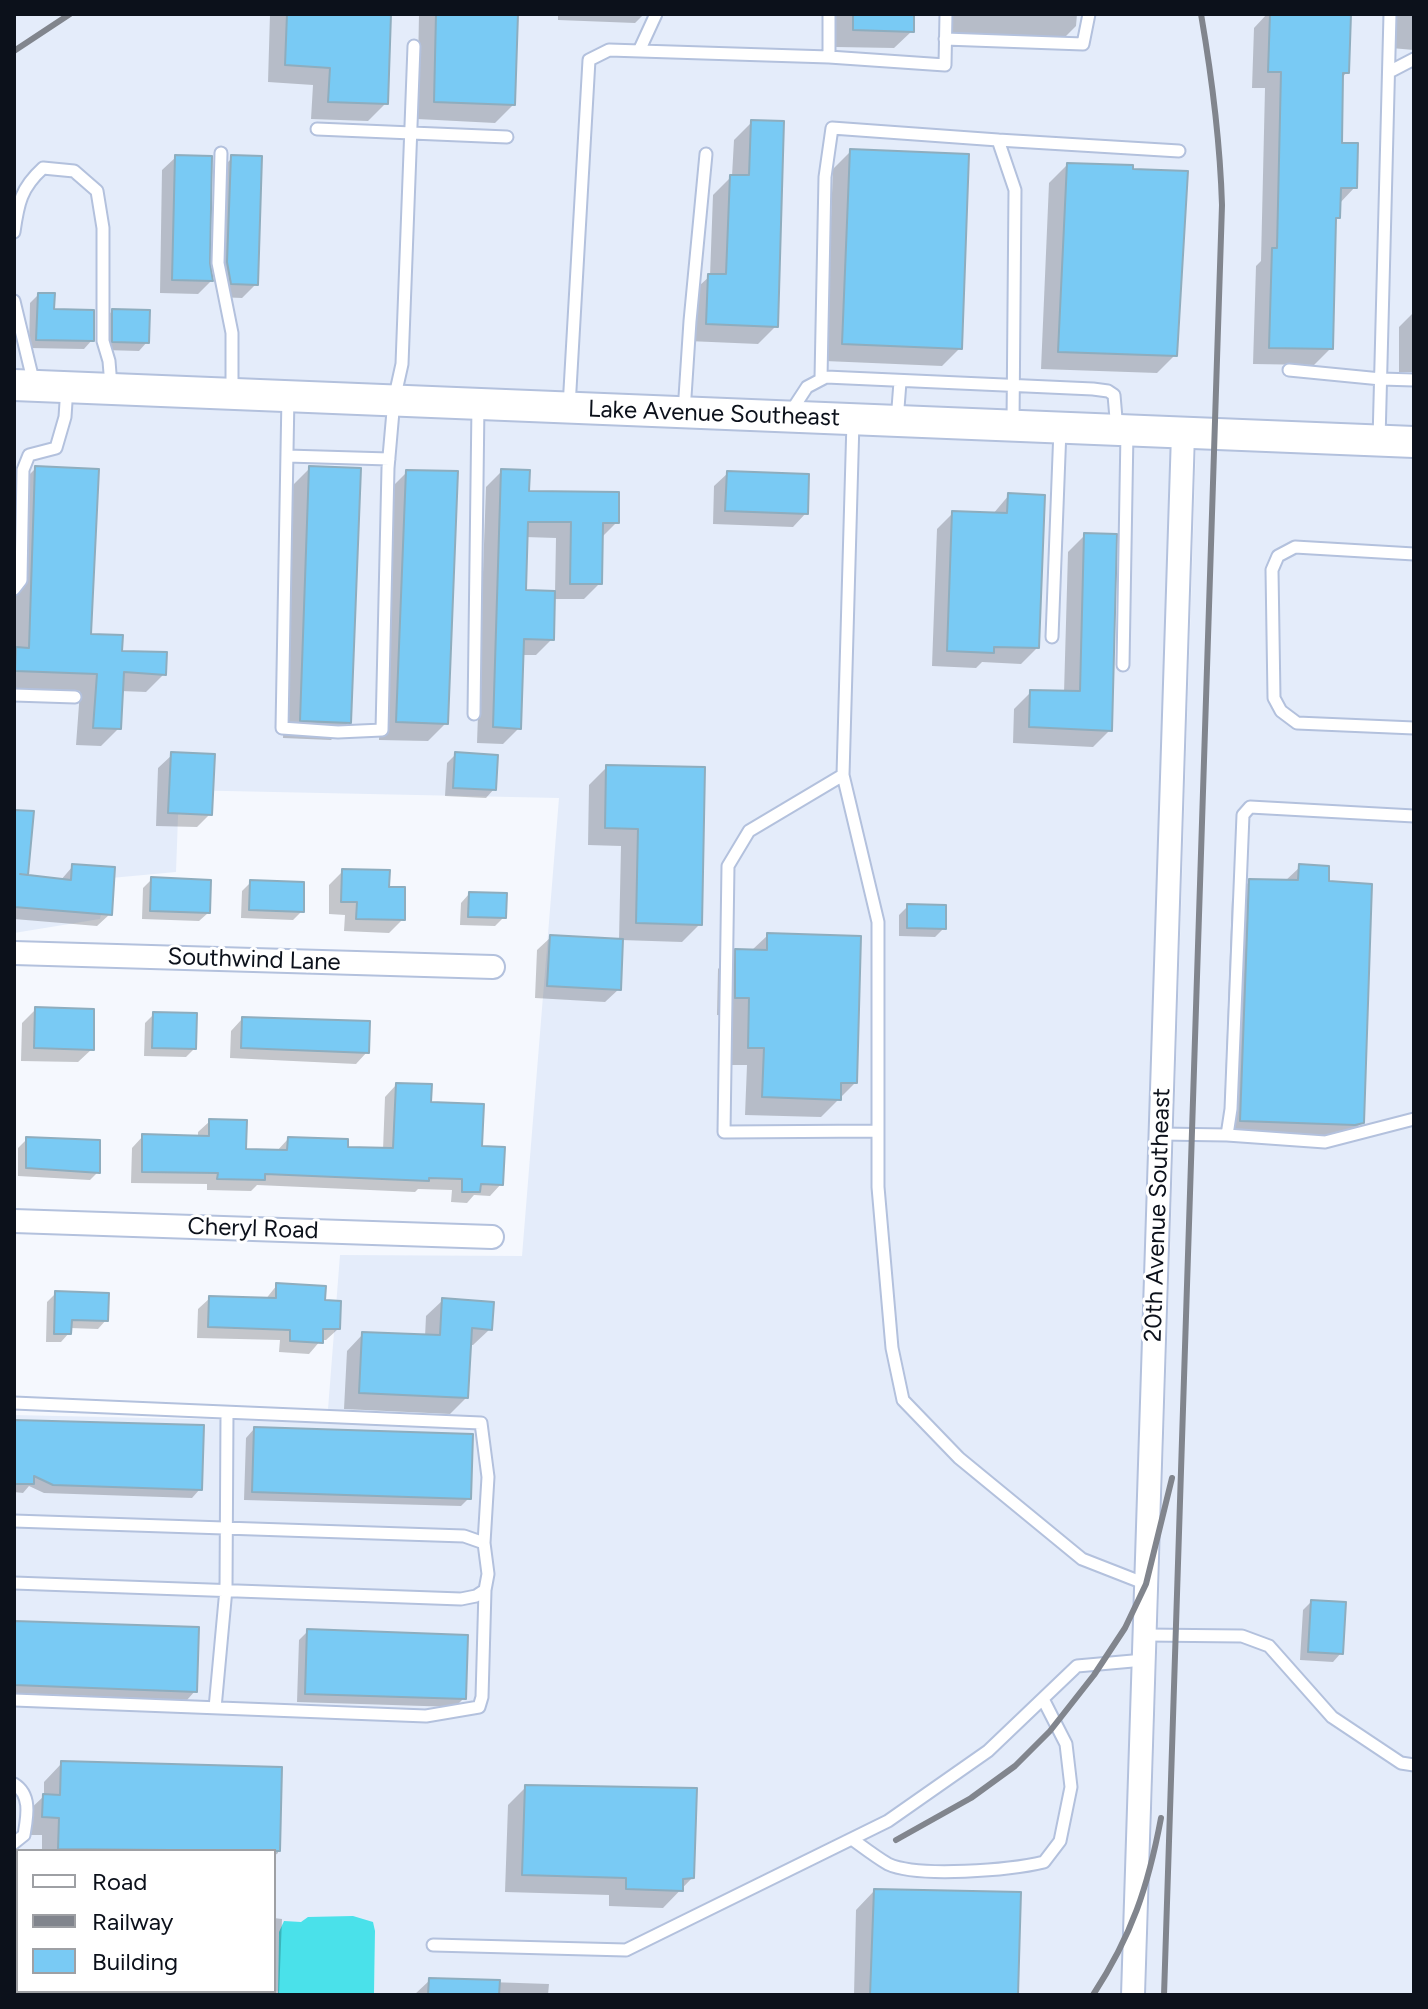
<!DOCTYPE html>
<style>
body{margin:0}
#map{position:relative;width:1428px;height:2009px;overflow:hidden;background:#f5f8fe;font-family:Figtree,sans-serif}
canvas{display:block}
.frame{position:absolute;inset:0;border:16px solid #0c111b;pointer-events:none}
.legend{position:absolute;left:16px;top:1849px;width:260px;height:144px;box-sizing:border-box;background:#fff;border:2px solid #9ea0a4;margin:0;padding:10px 14px;list-style:none;font-size:24px;color:#0c111b}
.legend li{display:flex;align-items:center;gap:16px;height:40px}
.legend b{width:40px;border:2px solid #9ea0a4}
</style>
<div id="map">
<canvas width="1428" height="2009"></canvas>
<div class="frame"></div>
<ul class="legend">
<li><b style="height:10px;background:#fff"></b>Road</li>
<li><b style="height:10px;background:#81858d"></b>Railway</li>
<li><b style="height:22px;background:#79caf4"></b>Building</li>
</ul>
</div>
<script>
const context = document.querySelector('canvas').getContext('2d');
context.lineJoin = 'round';
function paint(path, color) { context.fillStyle = color; context.fill(path, 'evenodd'); }
function stroke(path, color, width, dash) { context.strokeStyle = color; context.lineWidth = width; context.lineCap = dash ? 'butt' : 'round'; context.setLineDash(dash || []); context.stroke(path); }
function drawText(font, color, halo, rows, align = 'center') {
  context.font = font + ' Figtree,sans-serif'; context.lineWidth = 6; context.setLineDash([]); context.textBaseline = 'middle'; context.strokeStyle = halo; context.fillStyle = color; for (const [text, x, y, turn = 0] of rows) {
    context.save(); context.translate(x, y); context.rotate((+turn || 0) * Math.PI / 180); context.textAlign = isNaN(turn) ? turn : align; if (halo) context.strokeText(text, 0, 0); context.fillText(text, 0, 0); context.restore();
  }
}
paint(new Path2D(`
 M14,14H1414V432L14,374Z
 M14,396L1171,445L1121,1995H374L375,1931L301,1922L279,1932L278,1995H14V1415L327,1422L340,1255L522,1256L559,798L179,790L176,872L111,878L100,919L14,933ZM18,1851H274V1991H18Z
 M1196,445L1414,454V1995H1146Z`), '#e4ecfa');
paint(new Path2D(`
 M353,1916L373,1922L375,1931L374,1995H278L279,1932L284,1921L301,1922L308,1917Z`), '#4ae1ea');
paint(new Path2D(`
 M270,14H389L386,103L368,121L311,119L313,85L268,82Z
 M419,14H516L513,105L495,123L417,119Z
 M558,14H644L635,23L558,20Z
 M836,14H912V31L894,48L836,47Z
 M945,14H1077L1076,26L1058,44L943,39Z
 M1267,14H1349L1347,72L1341,79L1340,145L1355,187L1339,204L1338,217L1333,222L1331,348L1314,365L1253,364L1256,266L1261,261L1265,88H1252L1254,28Z
 M1393,14H1414V50L1391,48Z
 M752,122L776,326L758,344L688,341L690,294L710,276L713,195L732,176L734,140Z
 M851,151L960,348L942,366L825,361L833,169Z
 M176,157L211,281L198,294L160,293L162,170Z
 M232,158L256,284L242,298L218,297L214,278L219,171Z
 M1067,165L1175,355L1157,373L1041,369L1049,183Z
 M38,295L52,311L92,340L84,349L29,348L30,303Z
 M112,311L147,342L139,351L104,350V320Z
 M1414,312V372H1399V327Z
 M36,468L88,636L164,674L146,692L121,691L119,728L101,746L76,745L80,691L14,689L18,486Z
 M310,468L349,722L331,740L283,738L292,486Z
 M502,471L527,493L617,522L601,538L600,583L584,599H553L552,639L536,655H522L519,728L503,744L477,743L486,487ZM525,537L556,538L555,593L524,592Z
 M407,472L446,723L428,741L379,740L389,490Z
 M728,473L806,513L793,527L713,524L714,486Z
 M1009,495L1037,648L1021,664L982,662L976,668L932,666L937,529L953,513L993,514Z
 M1085,535L1110,730L1093,747L1013,743L1014,709L1031,692L1064,693L1068,552Z
 M456,754L494,789L486,798L445,796L447,763Z
 M172,755L210,814L197,827L156,826L158,768Z
 M607,767L700,924L682,942L621,940L619,989L605,1002L535,998L537,950L551,937L619,940L621,846L588,845L589,785Z
 M14,812L26,877L60,881L73,866L110,914L97,926L14,919Z
 M1300,867L1327,883L1362,1122L1344,1141L1223,1138L1232,899L1250,881L1284,882Z
 M343,871L387,889L403,919L389,933L344,931L345,915L329,914V885Z
 M152,879L208,913L199,921L142,919L143,888Z
 M251,882L302,911L293,920L241,918L242,891Z
 M469,894L504,917L495,926L460,925L461,903Z
 M908,906L944,928L935,937L899,936V915Z
 M768,935L855,1083L821,1117L745,1115L747,1065H731L732,1016L717,1015L718,969L736,951H751Z
 M36,1009L92,1049L78,1062L21,1061L22,1023Z
 M154,1014L194,1049L186,1057L144,1056L145,1023Z
 M242,1019L367,1052L356,1064L230,1058L231,1031Z
 M396,1085L429,1104L480,1148L501,1184L490,1196L474,1195L467,1203L451,1202L452,1190L418,1189L415,1192L257,1185L251,1191L207,1190V1184L131,1183L132,1148L143,1136L198,1137V1132L210,1121L244,1151L276,1152L288,1139L346,1149L383,1150L385,1097Z
 M27,1139L98,1172L90,1180L18,1176V1148Z
 M277,1285L323,1302L338,1329L326,1340H321L309,1354L279,1352L280,1340L197,1338L198,1309L210,1298L265,1300Z
 M56,1293L106,1320L98,1329L70,1328L69,1333L61,1342H46L47,1302Z
 M443,1300L490,1329L473,1345H469L466,1398L450,1414L344,1409L347,1351L363,1334L425,1337L426,1316Z
 M14,1422L200,1489L192,1498L44,1493L29,1486L23,1493L14,1492Z
 M254,1429L469,1498L461,1506L244,1500L246,1438Z
 M1311,1602L1341,1653L1333,1662L1300,1660L1303,1610Z
 M14,1622L195,1691L187,1700L14,1693Z
 M308,1631L464,1698L455,1707L297,1702L299,1640Z
 M62,1763L280,1769L278,1853L274,1856V1851H42V1835H25V1814L44,1796V1782Z
 M526,1787L692,1878L663,1908L609,1906V1895L505,1892L508,1805Z
 M874,1891L1016,1995H854L856,1910Z
 M274,1918L282,1919L279,1995H191V1991H274Z
 M14,1945H18V1991H109V1995H14Z
 M430,1980L549,1984L548,1995H414Z`), '#0003');
const building = new Path2D(`
 M287,14H391L388,104L328,102L330,68L285,65Z
 M436,14H518L515,105L434,102Z
 M853,14H914V32L853,30Z
 M1270,14H1351L1349,73H1343L1342,143H1358L1357,188H1341L1340,218H1336L1333,349L1269,348L1272,248H1277L1281,72H1268Z
 M751,120L784,121L778,327L706,324L708,274H726L730,175H749Z
 M850,149L969,154L962,349L842,344Z
 M175,155L212,156L210,263L213,281L172,280Z
 M231,155L262,156L258,285L231,284L227,262Z
 M1067,163L1133,165V169L1188,171L1177,356L1058,352Z
 M38,293H55L54,309L94,310V341L36,340Z
 M112,309L150,310L149,343L112,342Z
 M35,466L99,469L91,634L123,635L122,651L167,652L166,675L124,672L121,729L93,728L97,674L15,671L16,647L29,648Z
 M309,466L361,468L351,723L300,721Z
 M501,469L530,470L529,491L619,492V523H603L602,584H570L571,522H528L526,590L555,591L554,640L524,639L521,729L493,727Z
 M406,470L458,471L448,724L396,722Z
 M727,471L809,474L808,514L725,511Z
 M1008,493L1045,495L1039,648L994,647V653L947,651L952,511L1007,513Z
 M1084,533L1117,534L1112,731L1029,727L1030,690L1080,691Z
 M171,752L215,754L212,815L168,813Z
 M455,752L498,755L496,790L453,788Z
 M606,765L705,767L702,925L636,923L638,829L605,828Z
 M14,810L34,811L28,875L20,874L71,880L72,864L115,867L112,915L14,907Z
 M1299,864L1329,866V881L1372,884L1364,1123L1355,1125L1240,1121L1249,879L1298,880Z
 M342,869L390,870L389,887H405V920L356,919L357,902H341Z
 M151,877L211,880L210,913L150,911Z
 M250,880L304,882V912L249,910Z
 M469,892L507,893L506,918L468,917Z
 M907,904L946,905V929L907,928Z
 M767,933L861,936L857,1083H841V1100L762,1097L764,1048H748L749,998H735V949L767,950Z
 M550,935L623,939L621,990L547,986Z
 M35,1007L94,1009V1050L34,1048Z
 M153,1012L197,1013L196,1049L152,1048Z
 M242,1017L370,1021L369,1053L241,1048Z
 M396,1083L432,1084L431,1102L484,1104L482,1146L505,1147L503,1185L481,1184L480,1192H462V1179L429,1178V1181L265,1174V1180L217,1179L218,1173L142,1172V1134L209,1136V1119L247,1120L246,1149L287,1150L288,1137L348,1139V1147L393,1148Z
 M26,1137L100,1140V1173L26,1168Z
 M276,1283L326,1286L325,1300L341,1301L340,1329H323V1343L290,1341V1330L208,1327L209,1296L276,1298Z
 M55,1291L109,1293L108,1321L72,1320L71,1334H54Z
 M442,1298L494,1302L492,1330L472,1328L468,1398L359,1393L362,1332L440,1335Z
 M14,1420L204,1425L202,1490L53,1485L34,1476V1484H14Z
 M254,1427L473,1434L471,1499L252,1492Z
 M1311,1600L1346,1602L1343,1654L1308,1652Z
 M14,1621L199,1627L197,1692L14,1685Z
 M307,1629L468,1635L466,1699L305,1694Z
 M61,1761L282,1767L280,1851L58,1849L59,1818L42,1817L43,1794L60,1795Z
 M525,1785L697,1788L694,1878L683,1879V1891L626,1889V1878L522,1875Z
 M874,1889L1021,1892L1018,1995H870Z
 M429,1978L500,1980L499,1995H428Z`);
paint(building, '#79caf4');
stroke(building, '#8eadbe', 2);
const lane = new Path2D(`
 M829,14V57
 M945,39L1083,44L1089,14
 M639,51L656,14
 M1389,72L1414,59
 M317,129L507,137
 M998,140L1179,151
 M221,153L218,263L232,333V393
 M14,232C18,203 21,188 43,168L74,171L97,191L103,228V341L109,361L111,386
 M14,301L34,384
 M1289,370L1381,379L1414,380
 M821,378L825,177L832,128L998,140L1015,190L1013,423
 M288,396L282,728L338,732L382,730L388,468L394,400L402,364L414,46
 M569,407L589,60L609,50L829,57L945,65L946,14
 M684,412L690,321L706,154
 M790,413L807,387L826,377L1093,389L1108,391L1114,395L1117,430
 M853,421L843,775L878,922V1187L892,1348L903,1400L959,1458L1082,1559L1146,1584
 M897,421L900,382
 M1379,440L1390,14
 M287,456L389,459
 M1414,554L1295,547L1278,556L1272,570L1274,698L1281,711L1297,723L1414,728
 M14,589L21,580L23,470L29,455L56,448L65,417L67,387
 M1052,637L1060,429
 M1123,665L1127,432
 M14,695L75,697
 M474,714L478,405
 M843,775L749,831L728,866L724,1132L878,1131
 M1161,1134L1227,1135L1325,1142L1414,1119
 M1227,1135L1231,1109L1243,815L1250,807L1414,816
 M14,1403L481,1423L488,1477L484,1543
 M14,1521L464,1536L484,1543L488,1574L485,1590L476,1596L461,1599L14,1583
 M1145,1635L1242,1636L1269,1646L1332,1717L1401,1763L1414,1765
 M14,1700L426,1716L479,1707L482,1697L485,1590
 M215,1708L226,1589L227,1413
 M14,1784C32,1795 27,1817 24,1835L14,1843
 M852,1839C863,1847 876,1857 888,1864C918,1878 1011,1870 1044,1862L1060,1841L1071,1787L1066,1744L1043,1699
 M14,1921H18
 M433,1945L626,1950L888,1821L988,1751L1077,1666L1144,1660
 M135,1995V1991
 M183,1995L184,1991`);
const street = new Path2D(`
 M14,953L493,967
 M14,1221L492,1237
 M1133,1995L1183,434`);
const secondary = new Path2D(`
 M14,385L1414,442`);
stroke(lane, '#b3c1dd', 15);
stroke(street, '#b3c1dd', 26);
stroke(secondary, '#b3c1dd', 34);
stroke(lane, '#fff', 11);
stroke(street, '#fff', 22);
stroke(secondary, '#fff', 30);
stroke(new Path2D(`
 M14,51L70,14
 M896,1840L971,1798L1015,1766L1050,1731L1094,1675L1125,1628L1146,1584L1172,1478
 M1093,1995C1132,1935 1148,1887 1161,1818
 M1164,1995L1222,205C1220,140 1212,78 1201,14`), '#81858d', 6);
drawText('24px', '#0c111b', '#fff', [
 ["Lake Avenue Southeast",714,414,2],
 ["Southwind Lane",254,960,2],
 ["20th Avenue Southeast",1158,1215,-88],
 ["Cheryl Road",253,1229,2]
]);
</script>
